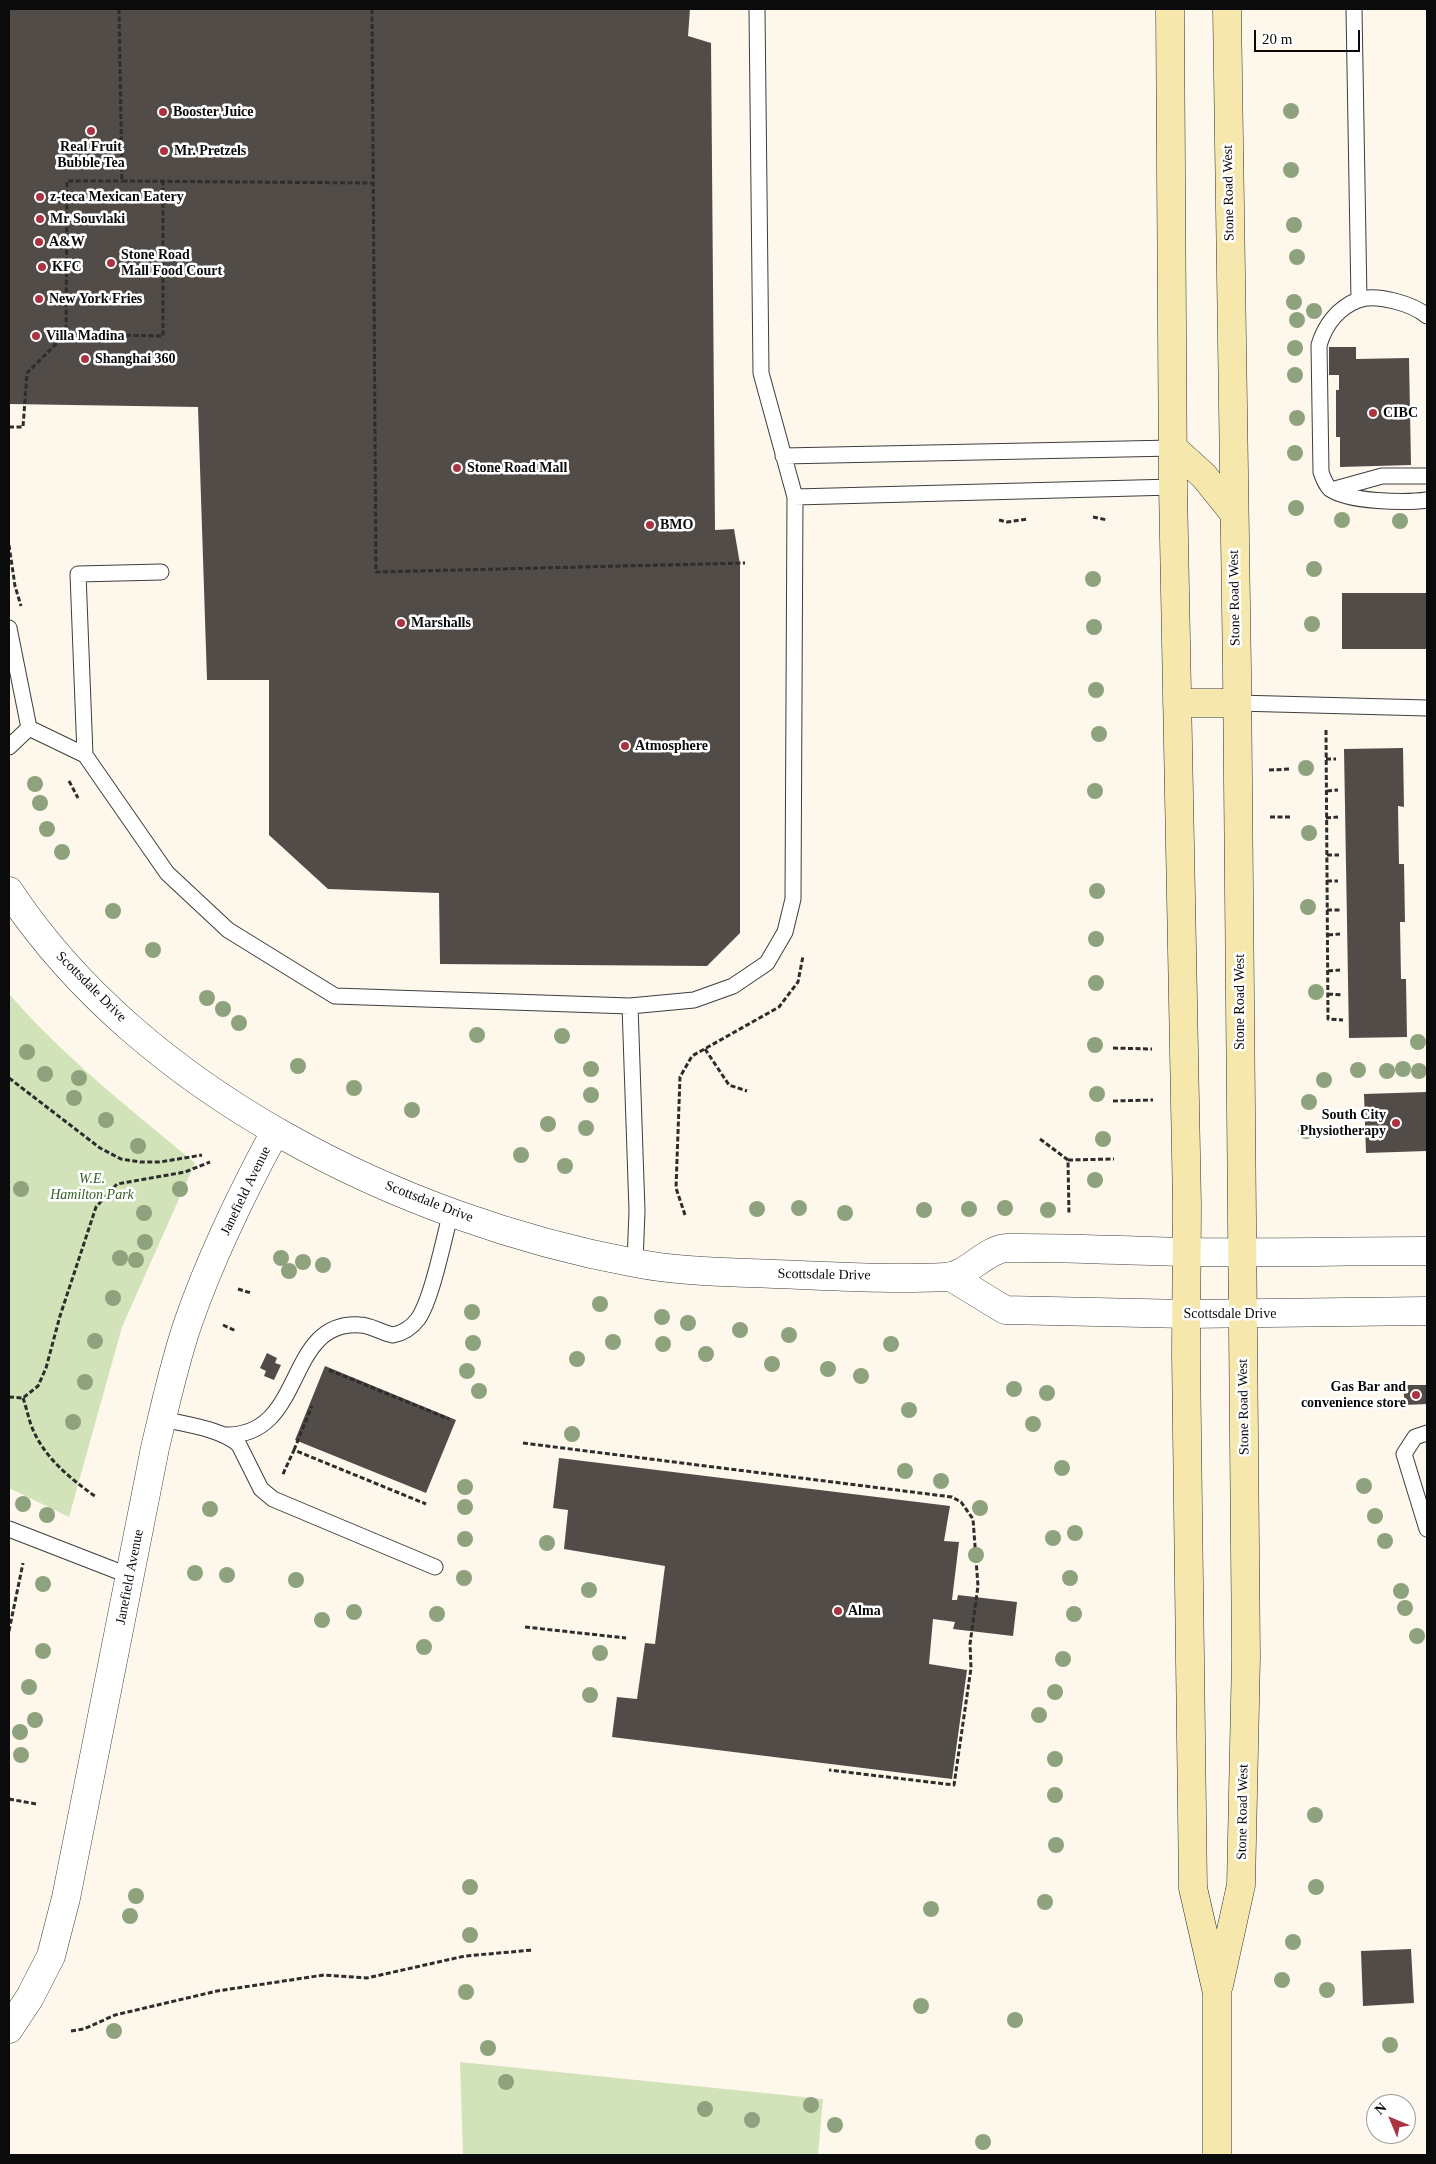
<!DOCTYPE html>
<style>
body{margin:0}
#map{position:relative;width:1436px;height:2164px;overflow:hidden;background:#fdf8eb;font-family:"Times New Roman",serif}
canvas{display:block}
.frame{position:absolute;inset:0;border:10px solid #0b0b0b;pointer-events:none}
.north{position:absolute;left:1366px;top:2094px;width:50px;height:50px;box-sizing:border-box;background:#fff;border:1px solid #9d9d9d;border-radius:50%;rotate:315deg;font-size:14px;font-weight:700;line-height:20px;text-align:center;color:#0b0b0b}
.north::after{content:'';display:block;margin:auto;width:18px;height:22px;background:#ab3342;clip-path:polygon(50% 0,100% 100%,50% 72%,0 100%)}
.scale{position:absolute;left:1254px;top:30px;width:106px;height:22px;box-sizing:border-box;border:2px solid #0b0b0b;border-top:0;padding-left:6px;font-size:15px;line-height:18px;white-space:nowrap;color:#0b0b0b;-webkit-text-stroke:4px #fff;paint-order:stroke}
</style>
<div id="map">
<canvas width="1436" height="2164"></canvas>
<div class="frame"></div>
<div class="north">N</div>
<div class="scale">20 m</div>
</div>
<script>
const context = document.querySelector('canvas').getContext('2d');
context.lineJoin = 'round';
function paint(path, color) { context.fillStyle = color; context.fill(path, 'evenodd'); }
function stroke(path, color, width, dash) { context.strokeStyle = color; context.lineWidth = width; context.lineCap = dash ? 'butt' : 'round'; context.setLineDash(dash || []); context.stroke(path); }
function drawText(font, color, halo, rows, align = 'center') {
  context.font = font + ' "Times New Roman",serif'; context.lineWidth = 5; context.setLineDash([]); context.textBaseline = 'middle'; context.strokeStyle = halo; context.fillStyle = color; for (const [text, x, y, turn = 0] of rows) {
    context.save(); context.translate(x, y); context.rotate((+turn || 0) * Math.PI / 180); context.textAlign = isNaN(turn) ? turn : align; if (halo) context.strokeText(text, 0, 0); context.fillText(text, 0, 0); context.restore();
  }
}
paint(new Path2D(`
 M9,994C65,1058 130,1109 195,1163L122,1327L69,1517L9,1488Z
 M460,2062L823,2099L818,2155H463Z`), '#d2e3b9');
paint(new Path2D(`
 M9,9H690L688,36L711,43L715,530L734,529L740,564V933L707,966L440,964L439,893L328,889L269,835V680H207L198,407L9,404Z
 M1329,347H1356V359L1409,358L1411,465L1340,467V437H1336V390H1339V375H1329Z
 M1342,593H1427V649H1342Z
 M1403,748L1404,807L1398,806L1399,864H1404L1405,922H1400L1401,979H1406L1407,1037L1349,1038L1344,749Z
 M1427,1092V1151L1366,1153L1364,1094Z
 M267,1353L277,1358L275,1363L281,1365L274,1380L264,1376L266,1371L260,1368Z
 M325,1366L456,1420L426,1493L295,1440Z
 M1404,1385H1427V1404L1404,1405Z
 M559,1458L950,1506L944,1541L959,1542L952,1600H957L958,1595L1017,1602L1013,1636L953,1629L955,1622L933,1619L929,1664L967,1670L952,1779L612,1737L617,1697L637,1699L645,1643L655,1644L665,1566L564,1549L568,1510L553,1508Z
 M1411,1949L1414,2003L1363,2006L1361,1951Z`), '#524c49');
const service = new Path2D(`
 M1354,9L1359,300
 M1427,316C1413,304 1376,293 1358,300C1338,308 1325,325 1319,345L1321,472C1323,478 1325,484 1330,489C1348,502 1406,503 1427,500
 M783,456L1173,448
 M1335,489L1382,476H1427
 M795,497L1173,487
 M161,572L78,574L85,755L167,873L228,930L335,996L630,1006
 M9,628L29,728L9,747
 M1237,703L1427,708
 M29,728L85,755
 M635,1263L637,1211L630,1006L694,1000L733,986L767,963L785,932L793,899L795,497L761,373L757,9
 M162,1419C184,1424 223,1429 239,1445L261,1489L273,1499L435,1567
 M1427,1433L1415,1437L1404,1454L1427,1529
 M224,1435C307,1438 283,1320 360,1325C371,1325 381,1333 393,1335C403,1333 412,1327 418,1319C432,1299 444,1238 451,1212
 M9,1529L130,1576`);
const minor = new Path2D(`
 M9,2029L30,1997L51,1956L66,1898L155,1448C165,1406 174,1364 188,1323C211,1257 242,1193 275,1132`);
const tertiary = new Path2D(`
 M9,891C142,1092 403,1220 635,1263C681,1272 728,1272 774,1274C831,1276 889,1280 945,1277C968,1276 985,1249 1007,1248C1067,1247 1127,1251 1186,1252C1267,1253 1347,1251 1427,1251
 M951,1277L1005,1310L1187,1314L1427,1311`);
const secondary = new Path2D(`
 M1170,9L1173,487L1187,1205L1186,1355L1193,1888L1217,1993V2155
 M1173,448L1204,476L1233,512
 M1177,703H1237
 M1219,1985L1241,1885L1246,1657L1237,671L1227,9`);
stroke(service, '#3e3e3e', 17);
stroke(minor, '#3e3e3e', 29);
stroke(tertiary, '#3e3e3e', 29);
stroke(secondary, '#2d2d2d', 29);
stroke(new Path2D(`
 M119,9L122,181L373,183
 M372,9L376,572L745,563
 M66,334L163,336V181
 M9,427H23L27,373L66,334L67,181H122
 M1093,517L1107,520
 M999,520L1007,522L1028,519
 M9,545L15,586L21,606
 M1326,730L1328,1019L1343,1020
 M1326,759H1336
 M1269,770L1291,769
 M69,781L78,798
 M1327,791L1338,790
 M1270,817H1292
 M1326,818L1338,817
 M1327,855H1339
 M1327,881H1338
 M1327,910H1341
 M1328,935L1340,934
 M1328,971L1340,970
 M1328,994L1343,995
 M1113,1048L1152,1049
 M705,1049L729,1085L747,1091
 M9,1078L100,1148L121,1159L140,1162H160L202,1155
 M1113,1101L1153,1100
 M1040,1139L1068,1160L1069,1215
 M1068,1160L1114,1159
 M685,1215L676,1188L680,1077L692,1056L779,1007L798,982L803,956
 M238,1289L251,1293
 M223,1325L236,1331
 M329,1370L449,1419
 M9,1397L23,1398L38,1386L46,1368L60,1316L96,1207L117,1184L185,1172L210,1162
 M23,1398C27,1409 29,1422 34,1432C47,1460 71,1479 96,1497
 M523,1443L952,1497L961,1502L973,1519L978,1586L970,1644L971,1668L954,1785L829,1770
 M294,1450L312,1406
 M283,1474L294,1450L426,1504
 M525,1627L626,1638
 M9,1631L23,1563
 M9,1799L36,1804
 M71,2031L84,2029L115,2015L217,1991L324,1975L367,1978L465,1956L533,1950`), '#2d2d2d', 3, [5, 2.5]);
stroke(service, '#fff', 15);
stroke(minor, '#fff', 28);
stroke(tertiary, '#fff', 28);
stroke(secondary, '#f6e8ad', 28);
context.fillStyle = '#8ea27d';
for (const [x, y] of [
 [1291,111],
 [1291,170],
 [1294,225],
 [1297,257],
 [1294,302],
 [1314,311],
 [1297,320],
 [1295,348],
 [1295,375],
 [1297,418],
 [1295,453],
 [1296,508],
 [1342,520],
 [1400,521],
 [1314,569],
 [1093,579],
 [1312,624],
 [1094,627],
 [1096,690],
 [1099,734],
 [1306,768],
 [35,784],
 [1095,791],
 [40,803],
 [47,829],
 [1309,833],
 [62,852],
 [1097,891],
 [1308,907],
 [113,911],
 [1096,939],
 [153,950],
 [1096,983],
 [1316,992],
 [207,998],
 [223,1009],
 [239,1023],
 [477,1035],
 [562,1036],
 [1418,1042],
 [1095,1045],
 [27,1052],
 [298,1066],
 [591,1069],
 [1403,1069],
 [1358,1070],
 [1387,1071],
 [1419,1071],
 [45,1074],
 [79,1078],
 [1324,1080],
 [354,1088],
 [1097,1094],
 [591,1095],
 [74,1098],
 [1309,1102],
 [412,1110],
 [106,1120],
 [548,1124],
 [586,1128],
 [1306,1131],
 [1103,1139],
 [138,1146],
 [521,1155],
 [565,1166],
 [1095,1180],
 [21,1189],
 [180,1189],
 [799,1208],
 [1005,1208],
 [757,1209],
 [969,1209],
 [924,1210],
 [1048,1210],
 [144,1213],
 [845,1213],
 [145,1242],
 [120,1258],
 [281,1258],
 [136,1260],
 [303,1262],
 [323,1265],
 [289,1271],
 [113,1298],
 [600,1304],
 [472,1312],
 [662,1317],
 [688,1323],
 [740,1330],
 [789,1335],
 [95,1341],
 [613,1342],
 [473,1343],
 [663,1344],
 [891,1344],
 [706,1354],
 [577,1359],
 [772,1364],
 [828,1369],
 [467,1371],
 [861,1376],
 [85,1382],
 [1014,1389],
 [479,1391],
 [1047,1393],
 [909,1410],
 [73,1422],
 [1033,1424],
 [572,1434],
 [1062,1468],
 [905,1471],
 [941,1481],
 [1364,1486],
 [465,1487],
 [23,1504],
 [465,1507],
 [980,1508],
 [210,1509],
 [47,1515],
 [1375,1516],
 [1075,1533],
 [1053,1538],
 [465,1539],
 [1385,1541],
 [547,1543],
 [976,1555],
 [195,1573],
 [227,1575],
 [464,1578],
 [1070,1578],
 [296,1580],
 [43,1584],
 [589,1590],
 [1401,1591],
 [1405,1608],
 [354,1612],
 [437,1614],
 [1074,1614],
 [322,1620],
 [1417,1636],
 [424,1647],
 [43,1651],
 [600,1653],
 [1063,1659],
 [29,1687],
 [1055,1692],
 [590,1695],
 [1039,1715],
 [35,1720],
 [20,1732],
 [21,1755],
 [1055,1759],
 [1055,1795],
 [1315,1815],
 [1056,1845],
 [470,1887],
 [1316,1887],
 [136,1896],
 [1045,1902],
 [931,1909],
 [130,1916],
 [470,1935],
 [1293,1942],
 [1282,1980],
 [1327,1990],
 [466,1992],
 [921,2006],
 [1015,2020],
 [114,2031],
 [1390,2045],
 [488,2048],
 [506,2082],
 [811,2105],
 [705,2109],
 [752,2120],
 [835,2125],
 [983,2142]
]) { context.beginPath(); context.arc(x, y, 8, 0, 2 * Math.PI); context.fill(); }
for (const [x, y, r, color] of [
 [163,112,5,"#ab3342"],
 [91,131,5,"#ab3342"],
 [164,151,5,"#ab3342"],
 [40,197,5,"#ab3342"],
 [40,219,5,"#ab3342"],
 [39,242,5,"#ab3342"],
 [111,263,5,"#ab3342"],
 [42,267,5,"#ab3342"],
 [39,299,5,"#ab3342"],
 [36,336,5,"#ab3342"],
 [85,359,5,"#ab3342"],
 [1373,413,5,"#ab3342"],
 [457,468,5,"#ab3342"],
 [650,525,5,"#ab3342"],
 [401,623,5,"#ab3342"],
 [625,746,5,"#ab3342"],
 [1396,1123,5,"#ab3342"],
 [1416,1395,5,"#ab3342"],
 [838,1611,5,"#ab3342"]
]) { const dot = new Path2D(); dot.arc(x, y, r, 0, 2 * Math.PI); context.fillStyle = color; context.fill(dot); stroke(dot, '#fff', 2); }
drawText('bold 14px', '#0b0b0b', '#fff', [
 ["Booster Juice",173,112],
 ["Real Fruit",91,147,"center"],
 ["Bubble Tea",91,163,"center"],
 ["Mr. Pretzels",174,151],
 ["z-teca Mexican Eatery",50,197],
 ["Mr Souvlaki",50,219],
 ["A&W",49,242],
 ["Stone Road",121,255],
 ["Mall Food Court",121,271],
 ["KFC",52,267],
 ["New York Fries",49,299],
 ["Villa Madina",46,336],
 ["Shanghai 360",95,359],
 ["CIBC",1383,413],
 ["Stone Road Mall",467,468],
 ["BMO",660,525],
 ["Marshalls",411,623],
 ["Atmosphere",635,746],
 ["South City",1386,1115,"right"],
 ["Physiotherapy",1386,1131,"right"],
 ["Gas Bar and",1406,1387,"right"],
 ["convenience store",1406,1403,"right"],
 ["Alma",848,1611]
], 'left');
drawText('14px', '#0b0b0b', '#fff', [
 ["Stone Road West",1229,193,-91],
 ["Stone Road West",1235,598,-91],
 ["Scottsdale Drive",91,987,45],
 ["Stone Road West",1240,1002,-90],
 ["Janefield Avenue",246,1191,-64],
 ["Scottsdale Drive",429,1202,21],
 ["Scottsdale Drive",824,1275,1],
 ["Scottsdale Drive",1230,1314],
 ["Stone Road West",1244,1407,-91],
 ["Janefield Avenue",130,1577,-79],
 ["Stone Road West",1243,1812,-89]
]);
drawText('italic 14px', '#335b23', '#fff', [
 ["W.E.",92,1179],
 ["Hamilton Park",92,1195]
]);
</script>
